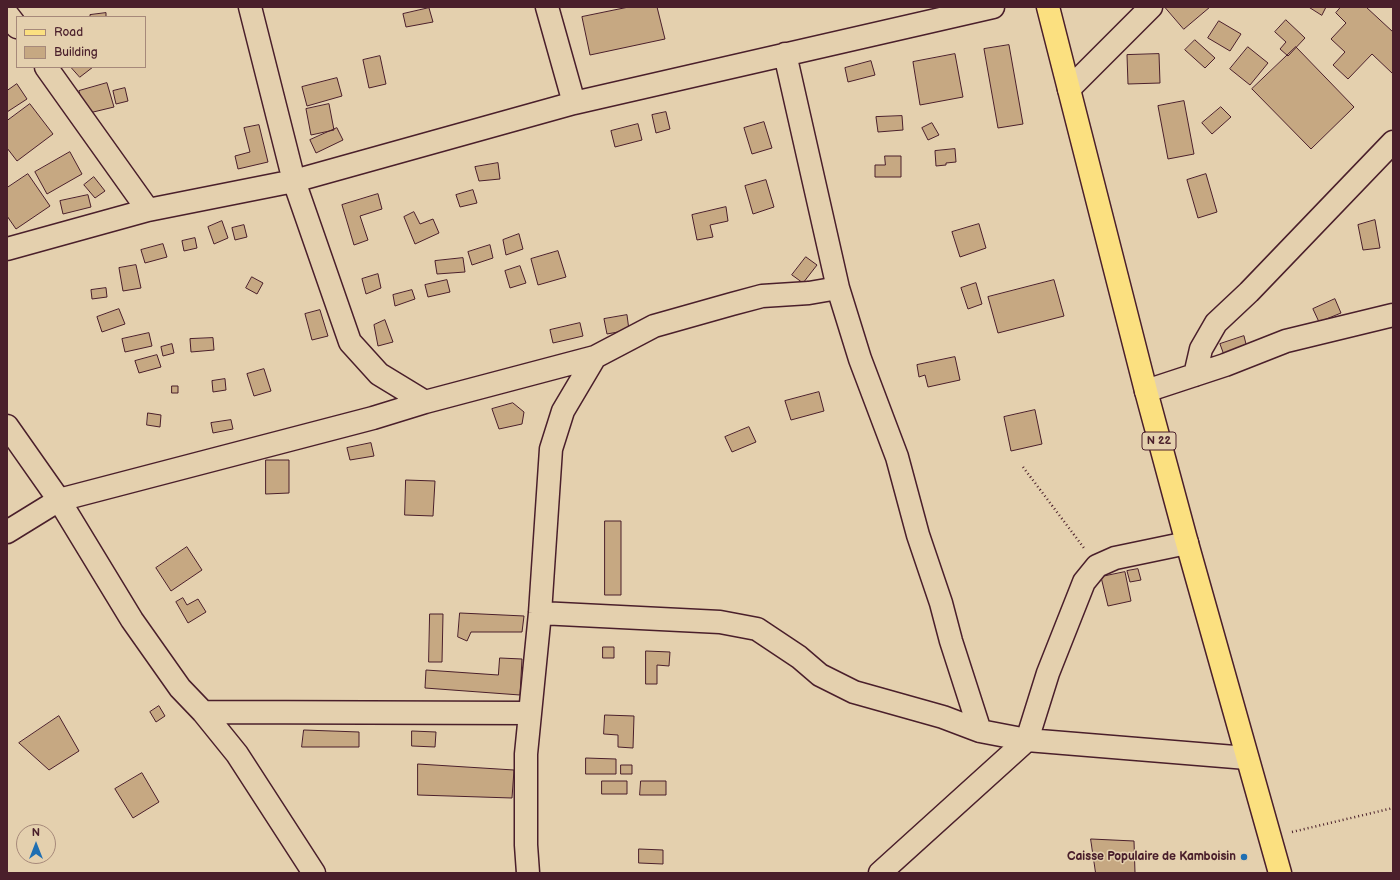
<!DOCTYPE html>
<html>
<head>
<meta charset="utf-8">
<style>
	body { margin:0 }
	#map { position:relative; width:1400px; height:880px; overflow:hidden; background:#e4d0ae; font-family:"Balsamiq Sans",sans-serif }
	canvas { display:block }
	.frame { position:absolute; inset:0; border:8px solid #4a1f2b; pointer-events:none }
	.legend { position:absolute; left:16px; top:16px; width:130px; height:52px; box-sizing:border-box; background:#e4d0ae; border:1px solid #a6897a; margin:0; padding:5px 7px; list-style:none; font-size:12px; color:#4a1f2b }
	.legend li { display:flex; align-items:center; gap:8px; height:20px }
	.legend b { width:20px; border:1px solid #a6897a }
	.north { position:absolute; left:16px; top:824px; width:40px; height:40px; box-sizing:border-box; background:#e4d0ae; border:1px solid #a6897a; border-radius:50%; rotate:0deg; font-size:11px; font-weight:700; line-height:16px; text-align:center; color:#4a1f2b }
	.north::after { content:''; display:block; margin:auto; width:14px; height:18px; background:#1f6fb2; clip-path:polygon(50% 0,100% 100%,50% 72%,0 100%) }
</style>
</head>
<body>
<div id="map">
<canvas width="1400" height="880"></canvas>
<div class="frame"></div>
<ul class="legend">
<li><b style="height:5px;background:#fbe080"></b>Road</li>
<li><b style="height:11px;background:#c6a882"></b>Building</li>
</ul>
<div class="north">N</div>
</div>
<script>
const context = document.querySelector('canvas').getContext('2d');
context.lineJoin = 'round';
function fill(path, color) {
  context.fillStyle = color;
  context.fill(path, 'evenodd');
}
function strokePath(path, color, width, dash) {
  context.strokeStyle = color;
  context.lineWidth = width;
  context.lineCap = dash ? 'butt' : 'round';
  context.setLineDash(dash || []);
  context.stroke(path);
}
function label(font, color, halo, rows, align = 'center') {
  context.font = font + ' "Balsamiq Sans",sans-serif';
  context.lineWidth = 3;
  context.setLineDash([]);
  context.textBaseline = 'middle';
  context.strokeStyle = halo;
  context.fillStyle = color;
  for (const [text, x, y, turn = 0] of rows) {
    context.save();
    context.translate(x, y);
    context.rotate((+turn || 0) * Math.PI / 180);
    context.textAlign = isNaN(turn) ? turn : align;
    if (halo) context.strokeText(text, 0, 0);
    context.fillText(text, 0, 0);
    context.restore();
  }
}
const building = new Path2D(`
	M629 7H657L665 39 590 55 582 17Z
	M1165 7H1210L1184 29Z
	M1309 7H1326L1322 15Z
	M1341 7H1366L1393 32V74L1372 54 1348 79 1333 65 1345 52 1331 39 1346 23 1336 13Z
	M429 8 433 22 406 27 403 14Z
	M106 13V17H90V15Z
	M1286 20 1305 38 1288 56 1280 49 1286 42 1275 32Z
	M1219 21 1241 34 1230 51 1208 38Z
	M1195 40 1215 58 1205 68 1185 50Z
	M1009 45 1023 124 998 128 984 49Z
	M1248 47 1268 63 1250 85 1230 69Z
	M1296 47 1354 107 1311 149 1252 89Z
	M955 54 963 97 920 105 913 62Z
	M1159 54 1160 83 1128 84 1127 55Z
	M380 56 386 84 369 88 363 60Z
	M871 61 875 75 848 82 845 68Z
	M71 67H93L80 77Z
	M337 78 342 96 307 106 302 87Z
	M107 83 114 107 85 114 79 91Z
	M17 84 27 99 7 112V91Z
	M125 88 128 101 116 104 113 91Z
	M1184 101 1194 154 1168 159 1158 106Z
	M30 104 53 134 17 161 7 148V121Z
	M329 104 334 130 311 135 306 109Z
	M1221 107 1231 117 1212 134 1202 123Z
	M666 112 670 129 656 133 652 115Z
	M902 116 903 130 878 132 876 117Z
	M764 122 772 148 752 154 744 128Z
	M932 123 939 135 928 140 922 128Z
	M638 124 642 140 615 147 611 131Z
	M259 125 268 162 238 169 235 156 250 152 244 128Z
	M337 128 343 140 316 153 310 140Z
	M955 149 956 162 946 163V165L936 166 935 151Z
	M70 152 82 174 47 194 35 172Z
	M885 156H901V177H875V165H885Z
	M498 163 500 179 479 181 475 167Z
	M28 174 50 206 16 229 7 216V188Z
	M1206 174 1217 212 1198 218 1187 180Z
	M94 177 105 191 95 198 84 185Z
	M766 180 774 207 753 214 745 186Z
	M473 190 477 203 460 207 456 195Z
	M378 194 382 209 360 216 368 240 354 245 342 205Z
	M88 195 91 207 63 214 60 201Z
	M726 207 728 221 710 225 713 237 697 240 692 215Z
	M414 212 420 224 433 219 439 233 415 244 404 217Z
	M1375 220 1380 248 1363 250 1358 225Z
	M222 221 228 238 214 244 208 227Z
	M979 224 986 248 960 257 952 232Z
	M244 225 247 237 235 240 232 228Z
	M519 234 523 249 506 255 503 240Z
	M195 238 197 248 184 251 182 241Z
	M163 244 167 257 145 263 141 250Z
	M490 245 493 258 472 265 468 252Z
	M558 251 566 277 538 285 531 259Z
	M806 257 817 265 803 283 792 275Z
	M463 258 465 272 437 274 435 261Z
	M136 265 141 288 123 291 119 268Z
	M520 266 526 283 510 288 505 271Z
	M378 274 381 288 366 294 362 279Z
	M252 277 263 283 257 294 246 288Z
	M447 280 450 292 428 297 425 285Z
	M1054 280 1064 316 998 333 988 297Z
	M976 283 982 304 968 309 961 288Z
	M106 288 107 297 92 299 91 290Z
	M412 290 415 299 395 306 393 295Z
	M1335 299 1341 313 1319 322 1313 309Z
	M119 309 125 324 102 332 97 317Z
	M320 310 328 336 312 340 305 314Z
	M627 315 629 330 607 334 604 319Z
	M385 320 393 342 378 346 374 325Z
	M580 323 583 336 553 343 550 330Z
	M149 333 152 346 125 352 122 339Z
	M1244 336 1247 348 1224 355 1220 344Z
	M213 338 214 350 191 352 190 339Z
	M172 344 174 353 163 356 161 347Z
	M157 355 161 367 139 373 135 361Z
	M955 357 960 380 928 387 925 375 919 377 917 365Z
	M264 369 271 391 254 396 247 374Z
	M225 379 226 390 213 392 212 381Z
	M172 386H178V393H172Z
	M819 392 824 411 791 420 785 401Z
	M513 403 524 412 522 424 499 429 492 409Z
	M1035 410 1042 444 1011 451 1004 417Z
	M148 413 161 415 160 427 147 425Z
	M231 420 233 429 213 433 211 423Z
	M749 427 756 442 732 452 725 437Z
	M371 443 374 456 350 460 347 448Z
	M266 460H289V493L266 494Z
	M406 480 435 481 433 516 405 515Z
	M605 521H621V595H605Z
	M187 547 202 570 171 591 156 568Z
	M1138 569 1141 580 1130 582 1127 571Z
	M1125 572 1131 601 1108 606 1101 577Z
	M183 598 187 605 198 599 206 612 188 623 176 602Z
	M460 613 524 616 522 632H471L467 641 458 637Z
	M430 614H443L442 662H429Z
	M603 647H614V658H603Z
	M646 651 670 652 669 666 657 665V684H646Z
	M500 658 522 659 520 695 425 688 426 670 498 675Z
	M159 706 165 716 156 722 150 712Z
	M605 715 634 716 633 748 618 747V735L604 734Z
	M59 716 79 751 49 770 19 743Z
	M304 730 359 732V747H302Z
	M412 731 436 732 435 747 412 746Z
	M586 758 616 759V774H586Z
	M418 764 514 770 512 798 418 795Z
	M621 765H632V774H621Z
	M142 773 159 802 133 818 115 789Z
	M602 781H627V794H602Z
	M641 781H666V795H640Z
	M1091 839 1134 841 1135 873H1096Z
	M639 849 663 850V864L639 863Z`);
fill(building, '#c6a882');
strokePath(building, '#4a1f2b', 1);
const minor = new Path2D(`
	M250 7 294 181 350 342 379 374 425 402
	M547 7 574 103 993 7
	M7 14 17 27
	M785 54 838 288
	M46 67 148 210
	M1069 89 1151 7
	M7 249 148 210 294 181 574 103
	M1195 375 1201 349 1216 323 1249 292 1393 142
	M1146 391 1225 365 1286 341 1393 315
	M7 426 59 500 132 620 180 688 203 712 237 754 314 873
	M7 532 59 500 373 418 425 402 595 357 654 326 732 304 762 296 809 293 838 288 860 359 897 457 918 535 941 603 951 641 980 731
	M540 613 720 622 757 629 799 657 820 675 854 692 943 717 980 731 1027 740 1048 673 1084 582 1097 566 1115 558 1187 543
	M203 712 530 713
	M528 873 526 845V754L540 613 551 449 563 411 595 357
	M880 873 1027 740 1247 758`);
const primary = new Path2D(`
	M1048 7 1146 391 1187 543 1280 873`);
strokePath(minor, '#4a1f2b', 25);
strokePath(primary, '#4a1f2b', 25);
strokePath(new Path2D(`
	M1023 467 1084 548
	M1292 832 1393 808`), '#4a1f2b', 2.5, [1, 3]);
strokePath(minor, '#e4d0ae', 22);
strokePath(primary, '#fbe080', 22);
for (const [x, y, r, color] of [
	[1244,857,4,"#1f6fb2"]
]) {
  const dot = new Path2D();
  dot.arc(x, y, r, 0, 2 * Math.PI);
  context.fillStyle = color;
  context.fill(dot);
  strokePath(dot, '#e4d0ae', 1.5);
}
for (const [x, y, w] of [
	[1159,441,34]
]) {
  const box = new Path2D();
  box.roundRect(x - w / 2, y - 9, w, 18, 3);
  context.fillStyle = '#e4d0ae';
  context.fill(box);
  strokePath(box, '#4a1f2b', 1);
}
label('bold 11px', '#4a1f2b', null, [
	["N 22",1159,441]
]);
label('bold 12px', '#4a1f2b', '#e4d0ae', [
	["Caisse Populaire de Kamboisin",1236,857]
], 'right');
</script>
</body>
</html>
